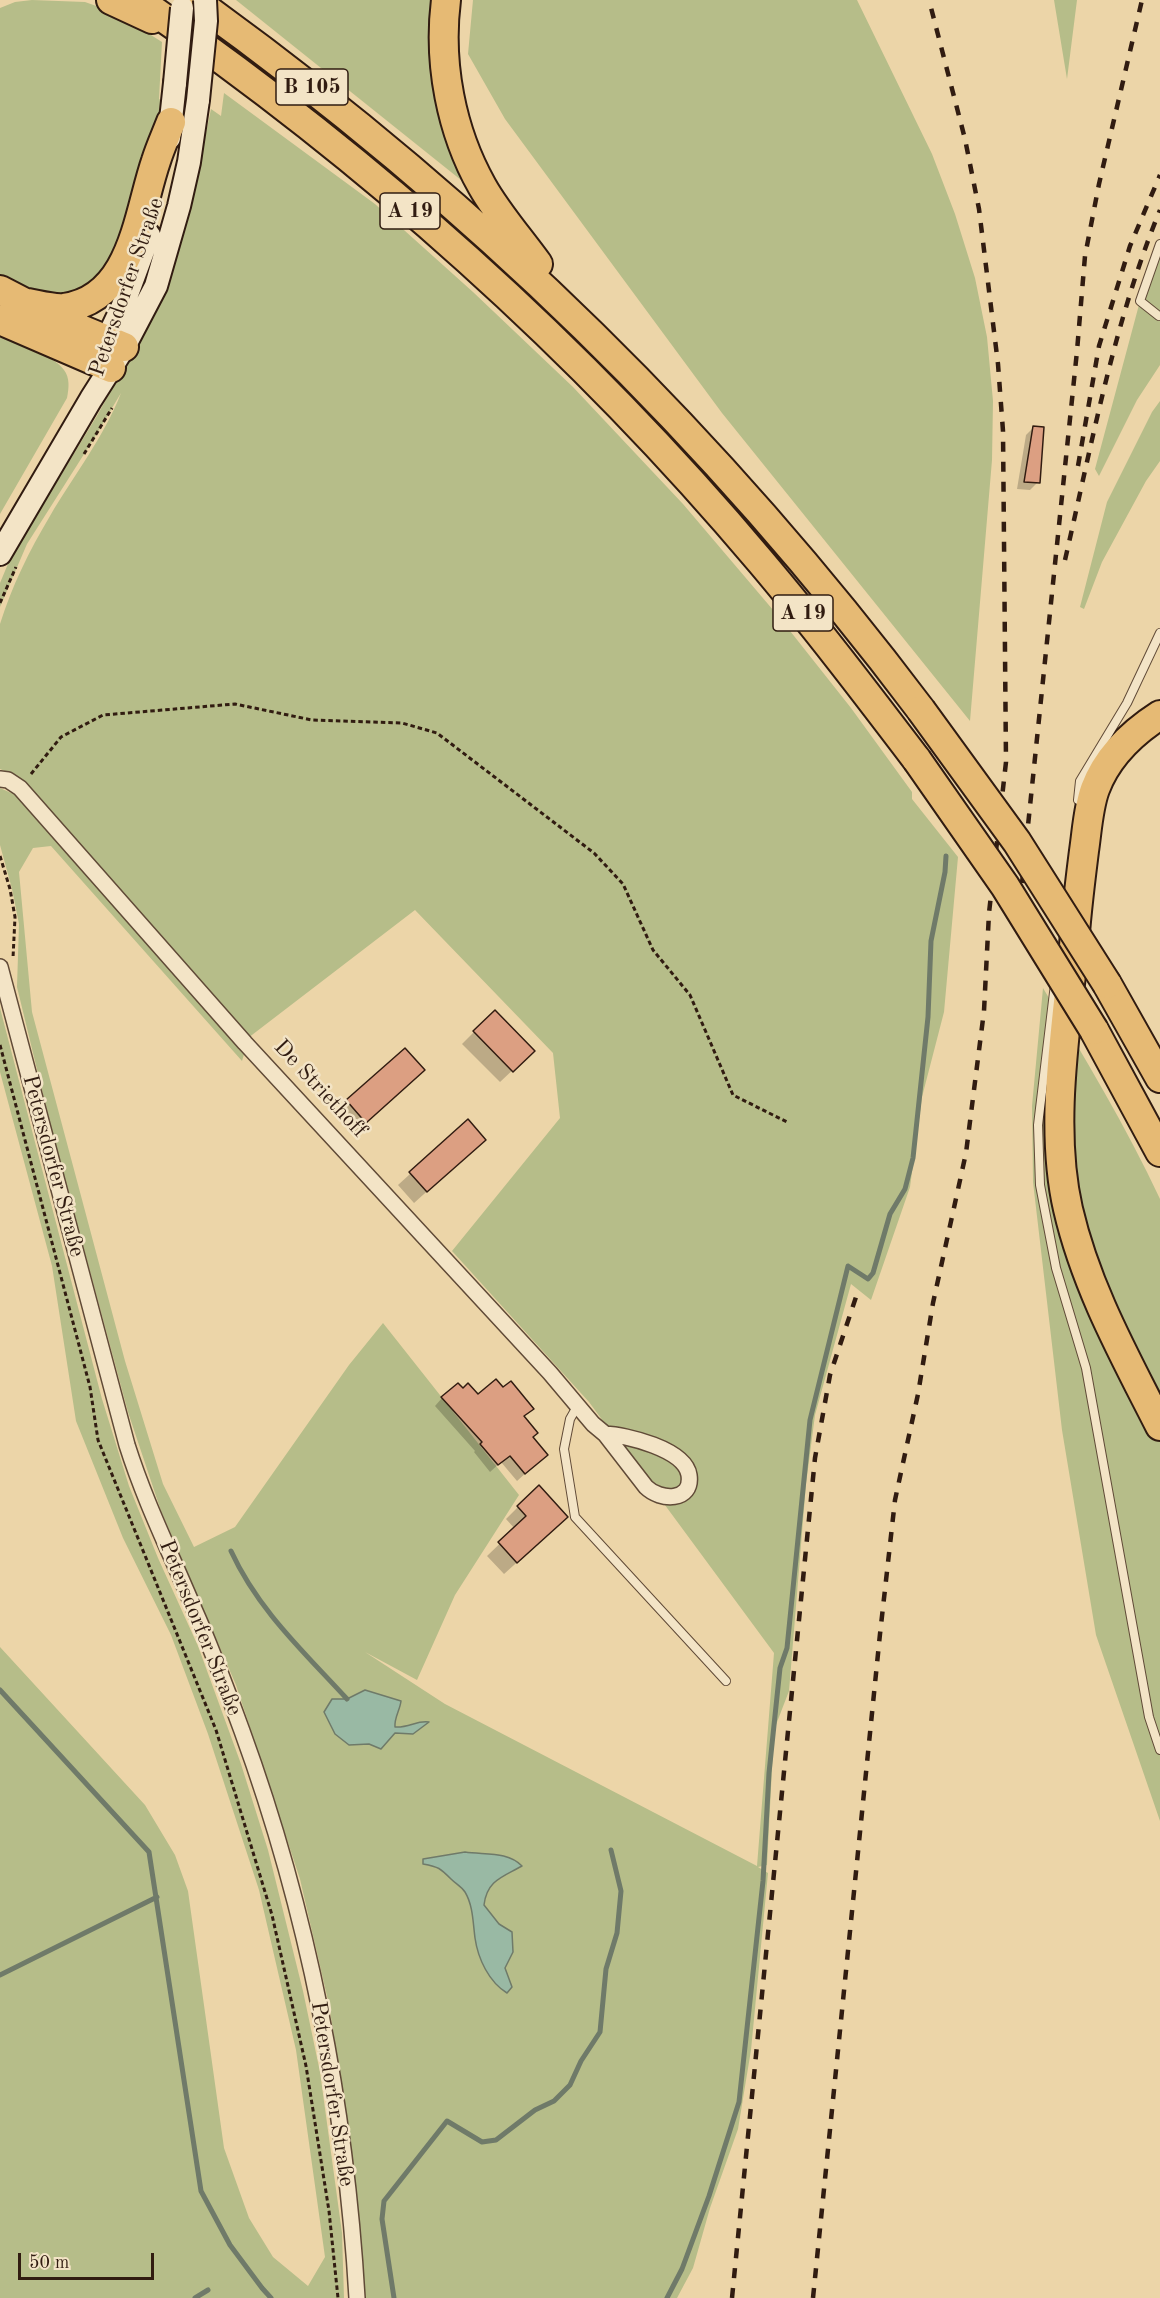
<!DOCTYPE html>
<html>
<head>
<meta charset="utf-8">
<style>
	body { margin:0 }
	#map { position:relative; width:1160px; height:2298px; overflow:hidden; background:#ecd5a8; font-family:"Old Standard TT",serif }
	canvas { display:block }
	.scale { position:absolute; left:18px; top:2253px; width:136px; height:27px; box-sizing:border-box; border:3px solid #311c11; border-top:0; padding-left:8px; font-size:18px; line-height:21px; white-space:nowrap; color:#311c11; -webkit-text-stroke:4px #f3e4c6; paint-order:stroke }
</style>
</head>
<body>
<div id="map">
<canvas width="1160" height="2298"></canvas>
<div class="scale">50 m</div>
</div>
<script>
const context = document.querySelector('canvas').getContext('2d');
context.lineJoin = 'round';
function fill(path, color) {
  context.fillStyle = color;
  context.fill(path, 'evenodd');
}
function strokePath(path, color, width, dash) {
  context.strokeStyle = color;
  context.lineWidth = width;
  context.lineCap = dash ? 'butt' : 'round';
  context.setLineDash(dash || []);
  context.stroke(path);
}
function label(font, color, halo, rows, align = 'center') {
  context.font = font + ' "Old Standard TT",serif';
  context.lineWidth = 5;
  context.setLineDash([]);
  context.textBaseline = 'middle';
  context.strokeStyle = halo;
  context.fillStyle = color;
  for (const [text, x, y, turn = 0] of rows) {
    context.save();
    context.translate(x, y);
    context.rotate((+turn || 0) * Math.PI / 180);
    context.textAlign = isNaN(turn) ? turn : align;
    if (halo) context.strokeText(text, 0, 0);
    context.fillText(text, 0, 0);
    context.restore();
  }
}
fill(new Path2D(`
	M32 0 85 2 116 13 162 42 159 99 166 104 123 248 87 290 43 298 0 279V8L15 2Z
	M236 0H436L466 184Z
	M473 0H857L932 154 955 214 975 278 987 337 993 401 992 460 970 721 722 413 505 119 468 54Z
	M1054 0H1077L1067 79Z
	M224 93 375 204 473 292 573 387 683 504 779 617 851 708 912 792V799L958 857 944 1012 922 1097 910 1187 871 1300 851 1284 815 1415 806 1484 789 1691 774 1730 767 1865 758 1867 768 1873 751 2050 738 2129 710 2208 693 2268 677 2298H365L354 2172 344 2101 329 2005 300 1879 236 1685 161 1511 128 1412 51 1127 17 987 19 924 12 889 0 845V788L18 796 245 1051 242 1061 51 846 33 848 19 872 32 1012 125 1361 163 1484 194 1547 235 1527 349 1365 383 1323 519 1495 455 1595 417 1680 365 1652 445 1704 757 1866 774 1653 589 1402 452 1251 560 1118 553 1053 415 910 248 1038 12 774 0 769V624C12 586 29 551 50 516 74 475 104 437 121 393L93 440 27 544 0 607V583L10 559 98 414 144 331 194 190 211 109 221 116Z
	M1160 244V365L1137 400 1099 476 1095 469 1140 301Z
	M0 336C17 343 54 355 64 370 70 378 69 388 67 398L0 514Z
	M1160 401V461L1146 481 1102 562 1084 609 1080 607 1107 502 1152 412Z
	M1043 988C1084 1057 1126 1126 1160 1199V1821L1096 1635 1062 1430 1033 1182 1032 1106Z
	M0 1008 102 1399 129 1486 158 1558 198 1646 241 1764 268 1850 303 1991 320 2072 342 2233 344 2298H0V1647L145 1805 175 1855 188 1891 224 2148 249 2218 273 2257 308 2286 325 2257 296 2050 259 1890 208 1734 171 1635 123 1538 76 1421 52 1266 0 1072Z`), '#b6bd89');
const water = new Path2D(`
	M365 1690 401 1701C400 1710 394 1718 395 1727 409 1728 417 1720 429 1722L413 1734 395 1733 381 1749 369 1744 349 1745 335 1734 324 1712 332 1699H347Z
	M465 1852C485 1855 508 1851 522 1866 503 1877 487 1880 484 1905L499 1924 512 1932 513 1952 505 1968 512 1987 507 1993C489 1982 478 1959 475 1938 473 1923 473 1905 465 1892 461 1886 456 1884 451 1879 440 1868 439 1867 423 1864V1859Z`);
fill(water, '#99b9a4');
strokePath(water, '#6f7a69', 1.5);
fill(new Path2D(`
	M1034 427 1038 482 1030 490 1017 489 1026 435Z
	M494 1012 533 1051 500 1082 462 1044Z
	M405 1050 411 1082 353 1134 335 1114Z
	M468 1121 472 1151 414 1203 398 1185Z
	M463 1390 478 1396 503 1390 532 1409 523 1417 538 1462 517 1481 501 1462 490 1472 474 1452 475 1451 435 1406 442 1398Z
	M518 1507 554 1529 504 1574 487 1556 515 1529 506 1519Z`), '#0003');
strokePath(new Path2D(`
	M231 1551C258 1610 304 1652 347 1699
	M0 1690 149 1852 201 2191 230 2245 262 2288 271 2298
	M0 1975 157 1897
	M195 2298 208 2290
	M394 2298 382 2219 384 2201 447 2121 482 2142 496 2140 535 2110 554 2101 570 2085 581 2061 600 2032 606 1969 617 1933 621 1891 611 1850
	M667 2298 682 2269 709 2196 739 2102 763 1881 769 1773 780 1668 787 1648 810 1420 848 1266 868 1279 873 1273 890 1214 905 1189 913 1158 928 1017 931 941 945 872 946 856`), '#6f7a69', 5);
const building = new Path2D(`
	M1033 426 1044 427 1040 483 1024 482Z
	M495 1010 535 1051 513 1072 473 1031Z
	M405 1048 425 1070 366 1123 346 1100Z
	M468 1119 486 1140 427 1192 409 1172Z
	M496 1379 503 1387 511 1381 534 1409 524 1416 538 1433 533 1437 548 1455 525 1474 510 1456 498 1465 480 1444 482 1442 441 1397 458 1383 463 1388 468 1383 478 1394Z
	M539 1485 568 1517 517 1563 498 1542 526 1516 517 1506Z`);
fill(building, '#dc9f82');
strokePath(building, '#311c11', 1.5);
const lane = new Path2D(`
	M1159 316 1140 301 1160 244
	M1078 800 1080 781 1127 703 1160 633
	M1055 984 1038 1125 1040 1185 1056 1268 1086 1368 1149 1717 1160 1750
	M578 1405 570 1419 564 1449 575 1517 726 1681`);
const street = new Path2D(`
	M0 779 8 780 20 788 245 1043 550 1373 593 1424 605 1434 646 1487C660 1501 693 1502 689 1475 685 1449 626 1435 605 1434
	M0 967 127 1445C145 1502 171 1554 194 1609 212 1649 227 1690 242 1731 308 1912 346 2106 357 2298`);
const secondary = new Path2D(`
	M169 138 175 83
	M100 354 122 308 149 235
	M0 554 91 399 124 347 156 286 179 206 189 162 198 100`);
const highway = new Path2D(`
	M111 0 152 19
	M138 0C368 158 581 348 761 562 815 626 866 693 917 760
	M194 0C474 201 714 435 921 710
	M446 0C438 63 451 131 482 186 497 213 520 239 538 264
	M0 290 56 319 124 347
	M28 303C39 305 53 309 64 308 133 299 138 213 156 161 160 148 166 135 171 122
	M0 320 111 368
	M1160 715C1132 733 1107 757 1095 789 1088 808 1087 831 1084 851 1080 883 1076 914 1074 946 1066 1030 1049 1126 1068 1209 1086 1287 1124 1355 1160 1426
	M1107 984 1160 1078
	M1094 1030 1160 1152`);
strokePath(lane, '#604a37', 10);
strokePath(street, '#604a37', 18);
strokePath(secondary, '#311c11', 26);
strokePath(highway, '#311c11', 32);
strokePath(new Path2D(`
	M84 454 112 408
	M0 603 16 567
	M31 774 61 737 103 715 235 704 312 720 402 723 437 733 594 853 623 884 653 950 690 995 733 1095 787 1122
	M0 856 10 889 15 917 13 958
	M0 1045 90 1387 98 1440 216 1730 272 1915 306 2066 329 2211 338 2298`), '#311c11', 3, [4.5, 3]);
strokePath(lane, '#f3e4c6', 8);
strokePath(street, '#f3e4c6', 15);
strokePath(secondary, '#f3e4c6', 22);
strokePath(highway, '#e6ba74', 28);
strokePath(new Path2D(`
	M1078 466 1099 346 1130 246 1160 175
	M1065 560C1092 443 1114 322 1160 210
	M1020 903 1077 351 1085 256 1099 184 1142 0
	M732 2298 815 1458 830 1375 856 1297
	M813 2298 880 1634 895 1500 918 1394 933 1303 966 1153 984 1011 989 913 1006 762 1003 431 998 364 979 209 965 139 929 0`), '#311c11', 4.5, [10, 10]);
const secondaryBridge = new Path2D(`
	M175 83 182 8
	M198 100 206 21 205 0`);
const highwayBridge = new Path2D(`
	M921 710 1017 842 1107 984
	M917 760 1005 886 1094 1030`);
strokePath(secondaryBridge, '#311c11', 26, []);
strokePath(highwayBridge, '#311c11', 32, []);
strokePath(secondaryBridge, '#f3e4c6', 22);
strokePath(highwayBridge, '#e6ba74', 28);
for (const [x, y, w] of [
	[312,87,72],
	[410,211,60],
	[803,613,60]
]) {
  const box = new Path2D();
  box.roundRect(x - w / 2, y - 18, w, 36, 4.5);
  context.fillStyle = '#f3e4c6';
  context.fill(box);
  strokePath(box, '#311c11', 1.5);
}
label('bold 21px', '#311c11', null, [
	["B 105",312,87],
	["A 19",410,211],
	["A 19",803,613]
]);
label('22px', '#311c11', '#f3e4c6', [
	["Petersdorfer Straße",127,287,-71],
	["De Striethoff",320,1089,47],
	["Petersdorfer Straße",53,1166,75],
	["Petersdorfer Straße",200,1628,68],
	["Petersdorfer Straße",332,2094,81]
]);
</script>
</body>
</html>
